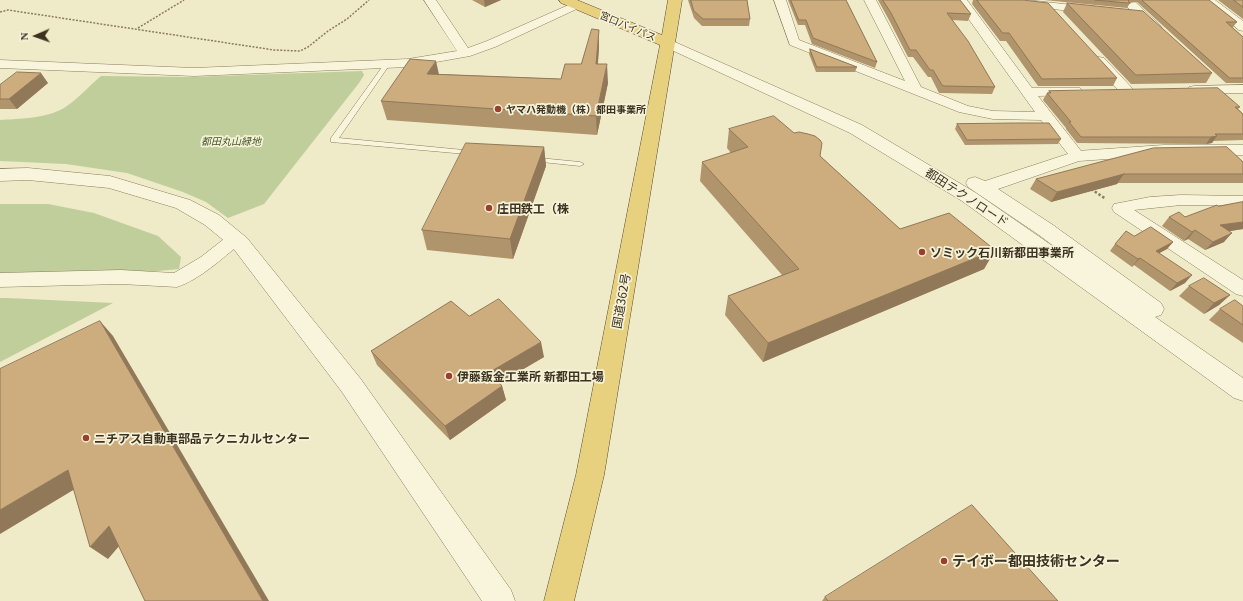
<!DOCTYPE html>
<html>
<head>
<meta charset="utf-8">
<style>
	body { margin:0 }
	#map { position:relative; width:1243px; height:601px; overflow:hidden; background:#efeac8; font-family:Georgia,serif }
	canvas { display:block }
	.north { position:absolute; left:16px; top:16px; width:40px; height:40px; -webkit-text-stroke:3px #f6f2d8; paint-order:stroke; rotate:268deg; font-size:11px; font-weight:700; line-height:16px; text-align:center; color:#3c3220 }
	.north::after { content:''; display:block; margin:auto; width:14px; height:18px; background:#3c3220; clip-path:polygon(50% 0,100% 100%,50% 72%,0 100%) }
</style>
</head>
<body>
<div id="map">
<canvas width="1243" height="601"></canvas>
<div class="north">N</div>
</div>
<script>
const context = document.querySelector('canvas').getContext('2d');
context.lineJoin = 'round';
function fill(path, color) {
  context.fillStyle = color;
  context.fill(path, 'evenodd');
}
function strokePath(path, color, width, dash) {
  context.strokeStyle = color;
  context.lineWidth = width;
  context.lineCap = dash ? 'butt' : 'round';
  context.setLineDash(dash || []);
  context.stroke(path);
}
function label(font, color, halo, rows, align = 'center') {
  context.font = font + ' Georgia,"Noto Sans JP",serif';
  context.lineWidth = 3.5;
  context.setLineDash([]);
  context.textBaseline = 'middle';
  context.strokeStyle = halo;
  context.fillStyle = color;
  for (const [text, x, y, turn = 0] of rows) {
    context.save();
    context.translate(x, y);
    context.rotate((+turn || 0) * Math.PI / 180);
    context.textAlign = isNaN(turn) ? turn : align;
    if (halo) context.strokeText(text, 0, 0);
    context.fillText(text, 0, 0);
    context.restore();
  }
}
fill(new Path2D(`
	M362 71 364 75 359 83 264 204 228 218 206 202 183 192 127 173 66 164 0 161V120C18 119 48 118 64 108 77 100 89 86 101 76L189 77Z
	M0 204H48L94 213 158 236 181 257 179 269 147 272 0 275Z
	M0 298H7L113 303 0 362Z`), '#bfce9b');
const service = new Path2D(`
	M387 62 390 64 339 138 474 151H477V155L331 142V138L385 63Z
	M529 157 580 162 584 164 580 166 532 161H529Z`);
const minor = new Path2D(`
	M424 0H436L468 48 487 41 573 3H581L583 5 581 7 495 47 470 56 408 67 194 76 0 68V60L194 68 408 59 457 51Z
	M774 0H786L799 40 905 81 864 0H876L921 87 968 106 993 111 1035 112 955 0H967L1032 88H1080L1082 91 1080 94 1075 95 1038 96 1085 156 1082 159 1077 161 1072 159 1041 120 993 119 959 112 790 45Z
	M988 0H1027L1091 7 1095 8 1097 10 1095 12 1091 13 994 3 990 2Z
	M1120 0H1133L1160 25 1162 28 1160 31H1152Z
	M1202 0H1215L1243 21V31L1239 30Z
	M1099 57 1104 58 1131 87 1133 90 1131 93 1126 94 1121 93 1094 64 1093 61 1094 58Z
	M1243 85V93L1194 94 1189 93 1187 90 1189 87 1194 86Z
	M1181 195 1243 196V206L1181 205 1134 210 1243 280V296L1236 294 1114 212 1112 208 1114 204 1150 197Z
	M235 233 241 235 244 239 241 243C223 258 199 280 177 287L121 284 0 287V273L121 270 174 273 201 257 229 235Z`);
const tertiary = new Path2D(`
	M668 39 862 125 976 193 1067 256 1039 235 968 187 966 183 968 179 975 177 985 181 1077 151 1164 145H1243V155H1164L1079 161 998 189 1053 225 1161 303 1164 309 1161 315 1155 317 1243 378V401L1234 398 962 201 850 133 663 46 661 43 663 40Z
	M28 168 110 176 190 200 219 215 247 238 360 378 511 590 515 601H482L342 392 233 248 205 225 176 208 109 188 28 180 0 181V169Z`);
const trunk = new Path2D(`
	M559 0H577L662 35 668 0H682L604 475 574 601H544L576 475 660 45 561 3Z`);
strokePath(service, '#8b7d5d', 1);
strokePath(minor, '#8b7d5d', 1);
strokePath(tertiary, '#8b7d5d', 1);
strokePath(trunk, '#594a30', 1);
strokePath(new Path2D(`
	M0 12 8 10 274 50 300 51 308 47 328 31 347 19 369 0
	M138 28 184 0`), '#8b7d5d', 1.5, [2, 1.5]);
strokePath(new Path2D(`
	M1091 189 1106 199`), '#8b7d5d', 2.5, [2.5, 2]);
fill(service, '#f9f5dc');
fill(minor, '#f9f5dc');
fill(tertiary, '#f9f5dc');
fill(trunk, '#e7d07e');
fill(new Path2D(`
	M472 0H501L485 7Z
	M688 0H747L750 19 749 26H702L694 18Z
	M788 0H846L877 62 875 68 812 44 805 25H798Z
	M878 0H960L971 14 968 21 952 20 995 87 992 94 941 93H939L931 77H928L913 57H908L889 20Z
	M973 0H1023L1117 78 1113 86H1038L1006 41H1000L972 4Z
	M1044 0H1209L1237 22 1233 27H1232L1243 37V83H1226L1137 2 1129 3H1130L1127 8Z
	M1218 0H1243V19Z
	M1067 3 1212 73 1206 83 1131 84 1063 12Z
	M599 48 598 64 608 83 597 135 387 120 381 101 439 74 561 79 581 64Z
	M810 49 857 67 855 72H816L809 54Z
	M48 83 17 109H0V85Z
	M1049 91 1240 107 1238 109 1243 114V140L1213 141 1212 143 1206 144 1077 143 1066 129V128L1043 100 1047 93H1048Z
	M957 124 1061 139 1058 144 965 145 955 129Z
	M729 129 820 156 900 229 995 250 984 269 763 362 725 315 728 296 782 275 700 181 702 162 731 153 727 148Z
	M544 147 546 166 513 259 427 250 422 230Z
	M1243 162V183H1118L1117 184 1051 202 1030 189 1036 179Z
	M1243 202V229L1229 231 1224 242 1205 250 1188 239 1184 241 1162 226 1169 217H1185L1218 206Z
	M1134 236 1173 242 1167 249 1159 253 1185 283 1170 291 1134 265 1132 267 1110 251 1115 244Z
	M1189 286 1230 295 1219 305 1204 314 1179 296Z
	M1243 306V343L1209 320 1220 309Z
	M469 316 544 357 500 383 502 386 506 400 450 440 377 365 371 351Z
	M825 597 1058 601H822Z`), '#b0946c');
fill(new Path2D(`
	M484 0H501L485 7Z
	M599 30V48L596 83V64Z
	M436 61 440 79 427 74Z
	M607 64 608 83 597 135 596 116Z
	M41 73 48 83 17 109 9 99Z
	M1217 136 1212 143 1206 144 1211 137Z
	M544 147 546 166 513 259 510 239Z
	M1124 174 1117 184 1051 202 1057 192Z
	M1243 222V229L1212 234 1220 225Z
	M1195 230 1188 239 1184 241 1192 232Z
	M1232 233 1224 242 1205 250 1213 242Z
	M1173 242 1167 249 1150 258 1156 251Z
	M995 250 984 269 763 362 768 343Z
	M1140 258 1134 265 1132 267 1138 259Z
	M1192 275 1185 283 1170 291 1177 283Z
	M1230 295 1219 305 1204 314 1214 303Z
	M100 321 113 336 269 601H263Z
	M541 342 544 357 494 386 490 372Z
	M502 386 506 400 450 440 445 426Z
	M68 470 85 483 0 534V510Z
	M109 526 126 538 108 559 90 547Z`), '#907858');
const building = new Path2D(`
	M691 0H747L750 19H703L694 11Z
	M791 0H846L877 62 813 38 806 20H799Z
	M883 0H960L971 14 947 13 968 41 995 87 944 86 942 85 933 70H930L916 50H910L891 13Z
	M977 0H1023L1048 3 1117 78 1042 79 1009 33H1003Z
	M1095 0H1129L1128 1 1130 3Z
	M1142 0H1209L1237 22H1226L1243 37V78H1230Z
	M1234 0H1243V7Z
	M1067 3 1143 11 1212 73 1136 75Z
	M592 29 599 30 596 64H607L596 116 381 101 410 59 436 61 427 74 561 79 565 64H581Z
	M810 49 857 67H817Z
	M17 72 41 73 9 99H0V85Z
	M1218 88 1240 107H1235L1243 114V134H1215L1217 136 1211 137H1081L1069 122H1071L1047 93H1051L1049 91Z
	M774 116 794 133 799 132 808 134 815 136 820 140 822 143 820 156 900 229 949 213 995 250 768 343 728 296 799 269 702 162 748 147 729 129Z
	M1016 123H1049L1061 139 967 140 957 124Z
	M466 143 544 147 510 239 422 230Z
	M1227 147 1243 162V174H1123H1124L1057 192 1036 179 1153 148Z
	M1243 202V222L1220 225 1232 233 1213 242 1195 230 1192 232 1169 217 1179 212 1185 217 1217 205 1218 206Z
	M1151 227 1173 242 1156 251 1192 275 1177 283 1140 258 1138 259 1115 244 1126 231 1134 236Z
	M1204 278 1230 295 1214 303 1189 286Z
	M499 299 541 342 490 372 502 386 445 426 371 351 451 301 469 316Z
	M1235 300 1243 306V325L1220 309Z
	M100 321 263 601H145L109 526 90 547 68 470 0 510V369Z
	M972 505 1058 601H828L825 597Z`);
fill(building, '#cdac7e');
strokePath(building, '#907858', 1);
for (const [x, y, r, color] of [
	[498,109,4,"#9b3e2c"],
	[489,208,4,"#9b3e2c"],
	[922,252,4,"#9b3e2c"],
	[449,376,4,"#9b3e2c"],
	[86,438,4,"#9b3e2c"],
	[944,561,4,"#9b3e2c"]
]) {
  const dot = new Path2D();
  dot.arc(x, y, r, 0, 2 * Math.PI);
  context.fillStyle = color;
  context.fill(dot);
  strokePath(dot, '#f6f2d8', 1.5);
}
label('10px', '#3c3220', '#f6f2d8', [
	["宮口バイパス",628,26,23]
]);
label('bold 10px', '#3c3220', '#f6f2d8', [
	["ヤマハ発動機（株）都田事業所",506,109]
], 'left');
label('italic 10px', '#435827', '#f6f2d8', [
	["都田丸山緑地",231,141]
]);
label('12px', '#3c3220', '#f6f2d8', [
	["都田テクノロード",967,197,33],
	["国道362号",621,301,-80]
]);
label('bold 12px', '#3c3220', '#f6f2d8', [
	["庄田鉄工（株",497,208],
	["ソミック石川新都田事業所",930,252],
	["伊藤鈑金工業所 新都田工場",457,376],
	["ニチアス自動車部品テクニカルセンター",94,438]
], 'left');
label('bold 14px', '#3c3220', '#f6f2d8', [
	["テイボー都田技術センター",952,561]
], 'left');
</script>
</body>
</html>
